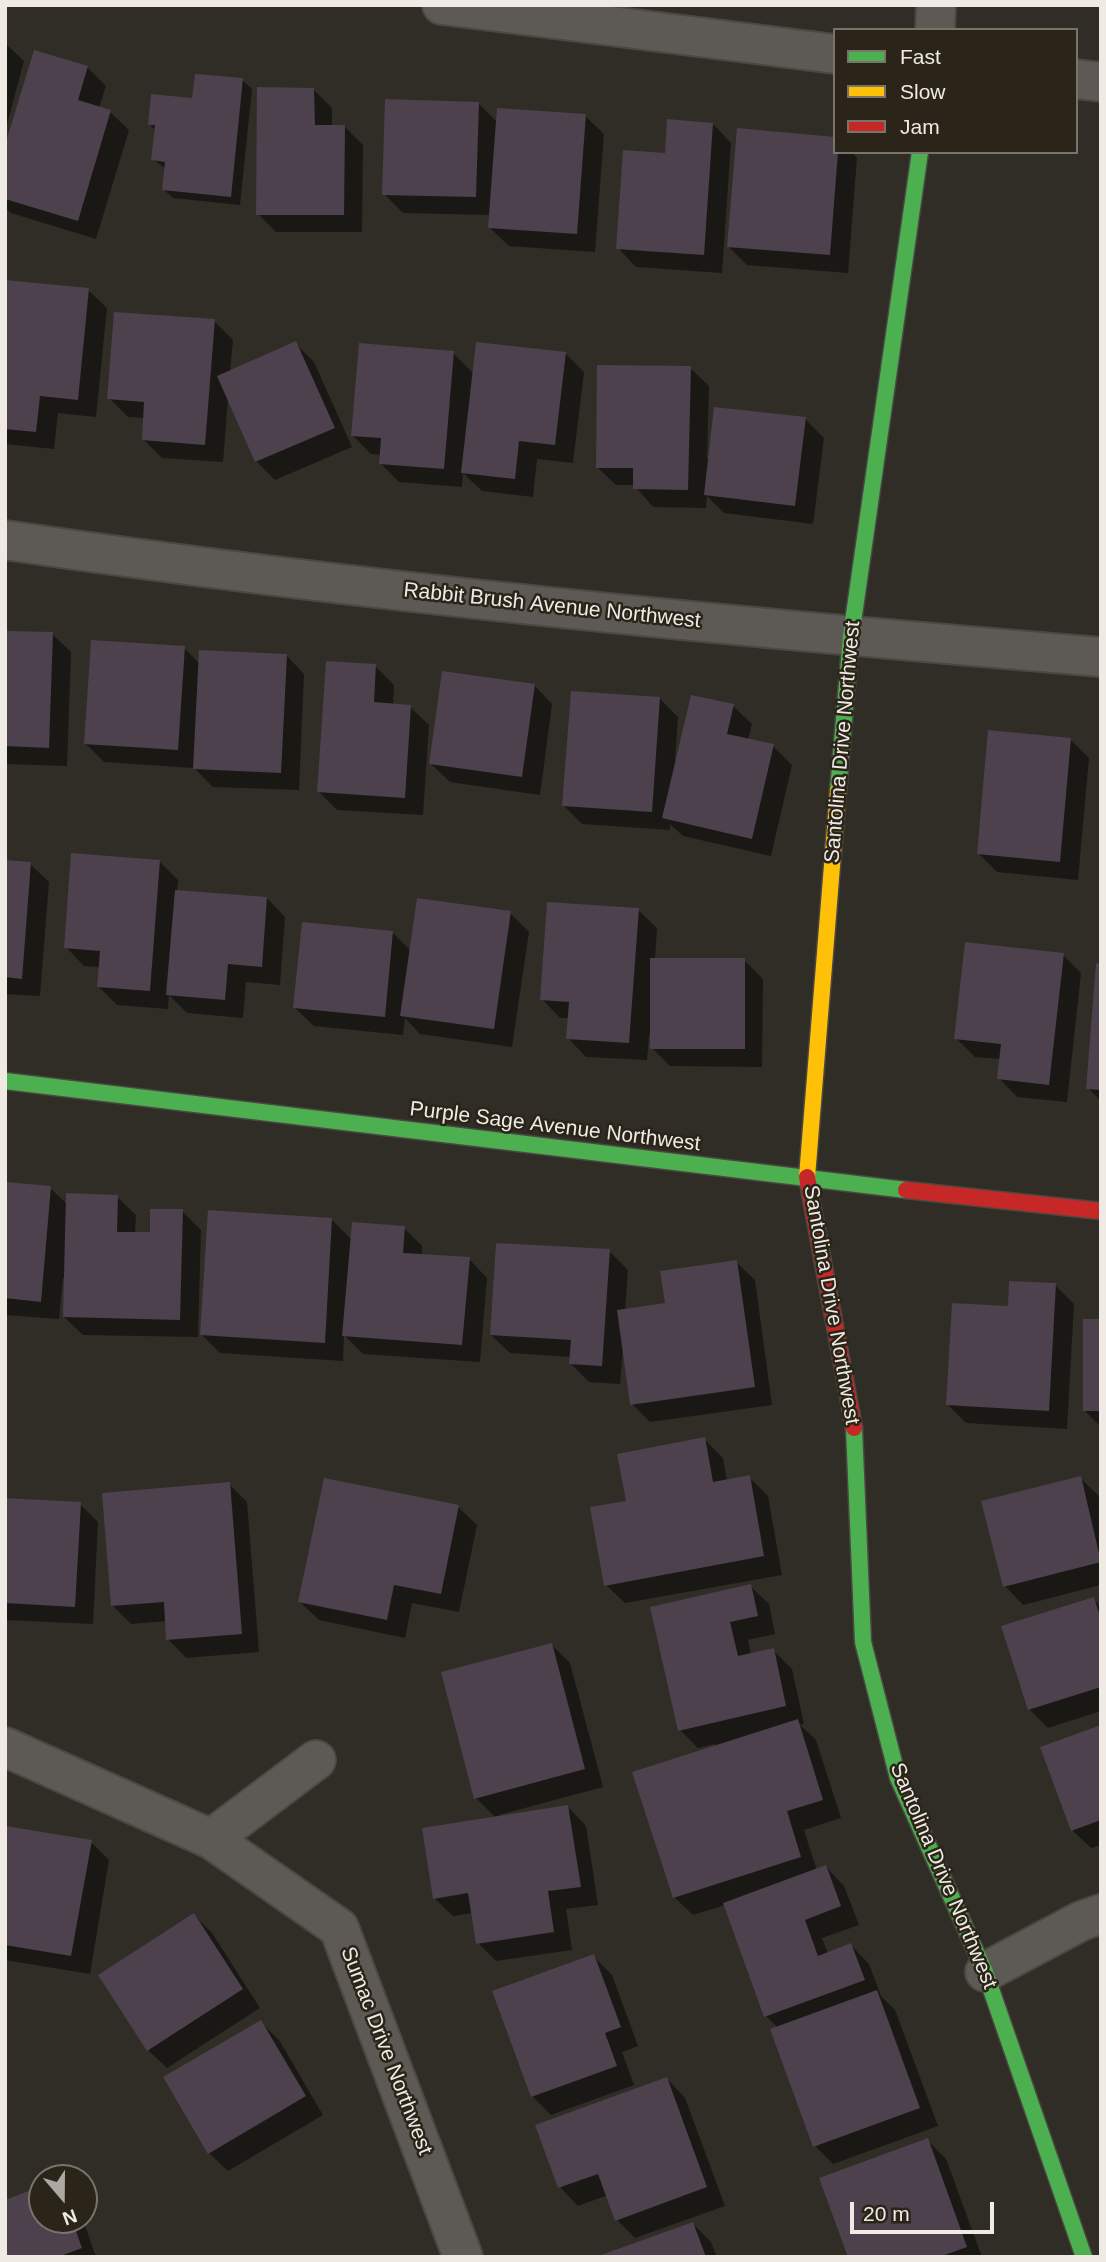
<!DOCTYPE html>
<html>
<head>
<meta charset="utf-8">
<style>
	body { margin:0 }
	#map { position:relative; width:1106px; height:2262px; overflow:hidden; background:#302d26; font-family:Helvetica,sans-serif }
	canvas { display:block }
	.frame { position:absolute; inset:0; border:7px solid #efebe4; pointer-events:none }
	.legend { position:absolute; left:833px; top:28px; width:245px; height:126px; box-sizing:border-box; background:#2a2419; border:2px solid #79746a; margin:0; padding:9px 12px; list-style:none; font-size:21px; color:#efebe4 }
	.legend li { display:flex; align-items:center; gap:14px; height:35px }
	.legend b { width:35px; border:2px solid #79746a }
	.north { position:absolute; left:28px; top:2164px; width:70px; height:70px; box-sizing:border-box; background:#2a2419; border:2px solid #79746a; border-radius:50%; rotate:160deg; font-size:19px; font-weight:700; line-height:28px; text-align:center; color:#efebe4 }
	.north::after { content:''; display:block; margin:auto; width:24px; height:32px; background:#aca8a2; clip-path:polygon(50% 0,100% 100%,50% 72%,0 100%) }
	.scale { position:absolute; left:850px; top:2202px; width:144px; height:32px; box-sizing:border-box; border:4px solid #efebe4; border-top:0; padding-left:9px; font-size:21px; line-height:24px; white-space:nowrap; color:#efebe4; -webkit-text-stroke:5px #2a2419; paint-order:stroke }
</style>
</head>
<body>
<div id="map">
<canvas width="1106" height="2262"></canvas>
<div class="frame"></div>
<ul class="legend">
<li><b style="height:9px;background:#4caf50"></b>Fast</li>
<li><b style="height:9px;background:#ffc107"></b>Slow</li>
<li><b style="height:9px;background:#c62828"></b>Jam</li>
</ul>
<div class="north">N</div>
<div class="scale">20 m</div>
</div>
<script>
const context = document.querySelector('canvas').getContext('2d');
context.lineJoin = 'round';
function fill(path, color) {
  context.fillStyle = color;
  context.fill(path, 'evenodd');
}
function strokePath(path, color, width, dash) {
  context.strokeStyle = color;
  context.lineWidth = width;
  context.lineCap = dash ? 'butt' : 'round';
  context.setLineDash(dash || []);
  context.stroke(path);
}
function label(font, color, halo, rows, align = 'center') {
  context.font = font + ' Helvetica,sans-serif';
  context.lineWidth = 5;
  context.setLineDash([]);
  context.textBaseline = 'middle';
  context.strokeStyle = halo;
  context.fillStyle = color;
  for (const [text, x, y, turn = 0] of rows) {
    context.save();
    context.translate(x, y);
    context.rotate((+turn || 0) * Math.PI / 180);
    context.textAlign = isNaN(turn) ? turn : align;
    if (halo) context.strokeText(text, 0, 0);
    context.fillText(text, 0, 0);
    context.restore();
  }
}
fill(new Path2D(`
	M5 43 24 61 5 132Z
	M87 67 106 86 99 108 110 112 129 130 96 239 11 213 5 207V151Z
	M242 80 252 89 240 205 173 198 163 189 166 169 153 159 156 131 149 124Z
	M313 89 332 108V127L344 126 363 145 362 232H276L258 214Z
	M479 104 498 123 585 116 604 134 595 252 509 246 490 228 491 215 403 213 384 194Z
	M713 124 731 143 722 273 636 267 618 248Z
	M835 152H852L857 158 848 273 747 265 729 247Z
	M5 282 88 290 107 308 96 417 58 413 54 449 5 444Z
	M214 321 233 340 230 372 296 344 314 362 352 447 275 480 256 461 228 398 223 462 162 458 143 439 145 418 128 417 109 398Z
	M453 353 474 374 565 353 584 372 573 463 537 459 533 497 482 491 463 473 462 487 399 482 381 464 382 455 371 454 352 435Z
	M690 368 709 386 707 459 805 419 824 438 813 524 724 513 707 496 706 508 653 507 634 485H616L597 467Z
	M5 632 52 634 71 652 67 766 5 764Z
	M184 648 200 664 286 655 304 674 299 790 213 787 194 768 104 762 86 744Z
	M375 666 394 685 393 705 410 707 429 725 423 815 337 810 319 792Z
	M534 685 552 704 540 795 450 782 431 764Z
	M660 699 678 717 675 761 733 706 752 724 748 740 773 746 792 765 771 856 683 836 670 824V830L582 824 563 805Z
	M1071 740 1089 758 1078 880 997 872 979 854Z
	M159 861 178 880 177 892 267 898 285 917 280 985 246 982 243 1018 187 1013 169 995 168 1009 117 1005 98 986 100 967 84 966 66 947Z
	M5 862 30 864 49 882 40 996 5 994Z
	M638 910 657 928 655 960H744L763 979 762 1067 670 1066 652 1048V1035H649L647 1060 586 1057 568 1038 569 1018H560L542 999Z
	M510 913 529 932 512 1047 420 1034 405 1018 403 1035 314 1026 295 1008 393 933 411 951Z
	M1063 955 1081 973 1067 1102 1017 1097 999 1078 1001 1059 975 1057 956 1038Z
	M1101 965V1101L1088 1088Z
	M5 1184 50 1188 68 1205 117 1197 136 1215 135 1234H152L182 1211 201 1230 198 1337 83 1335 64 1317 66 1278H63L59 1319 5 1315Z
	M332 1220 352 1240 404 1228 422 1246V1256L469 1259 487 1278 480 1362 363 1354 344 1335 343 1361 220 1353 202 1335Z
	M609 1251 628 1270 625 1311 667 1305 736 1262 755 1280 772 1405 650 1422 632 1404 623 1349 620 1384 589 1382 571 1364V1357L510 1353 491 1335Z
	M1055 1285 1074 1304 1067 1429 966 1423 948 1405 1009 1308Z
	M1101 1321V1427L1085 1411Z
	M704 1439 723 1458 727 1481 749 1477 768 1496 782 1575 625 1603 606 1585 628 1502Z
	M1080 1478 1099 1496 1101 1504V1585L1023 1605 1005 1586Z
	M229 1484 247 1502 259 1652 186 1658 168 1639 167 1621 131 1624 112 1605Z
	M5 1500 80 1504 98 1522 93 1624 5 1620Z
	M458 1507 477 1525 459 1612 412 1603 405 1638 319 1620 300 1602Z
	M750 1586 769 1604 775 1634 748 1640 751 1655 773 1650 792 1669 804 1724 800 1725 816 1740 841 1818 804 1830 817 1871 826 1867 844 1886 859 1925 822 1938 828 1954 851 1945 869 1964 881 1996 895 2010 938 2126 833 2164 815 2146 778 2028 766 2016 725 1905 693 1915 674 1897 716 1747 715 1744 698 1748 680 1730 652 1608Z
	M1093 1599 1101 1607V1711L1048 1728 1029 1709Z
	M552 1645 570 1663 603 1787 499 1815V1818L568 1807 586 1826 598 1905 566 1909 572 1950 496 1961 478 1943 473 1913 453 1916 434 1898 496 1818 476 1798Z
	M1101 1727V1845L1091 1848 1072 1830Z
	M5 1827 91 1842 109 1860 90 1974 5 1960Z
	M194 1915 212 1933 260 2008 167 2068 148 2050Z
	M593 1956 612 1975 638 2046 622 2052 634 2085 551 2115 532 2096Z
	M260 2022 279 2040 323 2115 228 2171 209 2153Z
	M667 2079 685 2098 725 2206 635 2238 617 2220 608 2195 578 2206 560 2187Z
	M927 2140 946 2159 982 2257H850Z
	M42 2188V2220H83L96 2257H5Z
	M693 2224 711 2242 717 2257H602Z`), '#0007');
fill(new Path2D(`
	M34 50 88 66 78 100 111 110 78 221 5 199V145Z
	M195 74 243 78 231 197 162 190 165 162 151 160 155 125H148L151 94 192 98Z
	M257 87 314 88 315 125H345L344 215H256Z
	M385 99 479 102 476 197 382 195Z
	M497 108 586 114 577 234 488 228Z
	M667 119 713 123 704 255 616 249 623 150 665 153Z
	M737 128 835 137V152H838L830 255 727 247Z
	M5 280 89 288 78 400 40 396 36 432 5 429Z
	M114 312 215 319 205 445 142 440 144 402 107 399Z
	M296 341 335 428 255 462 217 376Z
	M476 342 566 352 555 445 519 441 515 479 461 473Z
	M359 343 454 351 444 469 379 464 381 438 351 436Z
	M597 365 691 366 688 490 633 489V468H596Z
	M714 407 806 417 795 506 704 495Z
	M5 631 53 632 49 748 5 746Z
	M91 640 185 646 178 750 84 744Z
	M199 650 287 654 281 773 193 769Z
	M326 661 376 664 374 702 411 705 405 798 317 792Z
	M442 671 535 684 522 777 429 764Z
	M571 691 660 697 652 812 562 806Z
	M691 695 734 704 727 734 774 744 752 839 662 818Z
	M988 730 1071 738 1060 862 977 854Z
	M71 853 160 860 150 991 97 987 100 951 64 948Z
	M5 860 31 862 22 979 5 977Z
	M175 890 267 897 262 967 228 964 225 1000 166 995Z
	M417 898 511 911 494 1029 400 1016Z
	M547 902 639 908 629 1043 566 1039 569 1002 540 1000Z
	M302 922 393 931 385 1017 293 1008Z
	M965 942 1064 953 1049 1085 997 1079 1001 1044 954 1039Z
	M650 958H745V1049H650Z
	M1096 963 1101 964V1090L1086 1089Z
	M5 1182 51 1186 41 1302 5 1298Z
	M66 1193 118 1195 117 1232H150V1209H183L180 1320 63 1317Z
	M208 1210 332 1218 325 1343 200 1335Z
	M352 1222 405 1226 403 1253 470 1257 462 1345 342 1336Z
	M496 1243 610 1249 602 1366 569 1364 571 1340 490 1335Z
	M737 1260 755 1387 630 1405 617 1310 665 1303 660 1271Z
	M1009 1281 1056 1283 1049 1411 946 1405 952 1303 1008 1306Z
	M1083 1319H1101V1411H1083Z
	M705 1437 713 1482 750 1475 764 1556 604 1586 590 1507 626 1501 617 1454Z
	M1081 1476 1101 1562 1003 1587 981 1501Z
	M324 1478 459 1505 441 1594 394 1585 387 1620 298 1602Z
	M230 1482 242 1634 166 1640 164 1602 111 1606 102 1493Z
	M5 1498 81 1502 75 1607 5 1603Z
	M751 1584 758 1616 730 1622 738 1656 774 1648 786 1706 678 1731 650 1607Z
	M1094 1597 1101 1620V1687L1028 1710 1001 1626Z
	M552 1643 585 1769 474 1799 441 1672Z
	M798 1719 823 1800 787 1811 801 1857 673 1898 632 1772Z
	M1101 1725V1820L1071 1831 1040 1747Z
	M568 1805 581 1887 548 1891 554 1932 476 1944 468 1893 433 1899 422 1828Z
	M5 1826 92 1840 71 1956 5 1945Z
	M826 1865 841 1906 805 1920 818 1956 851 1943 865 1980 764 2017 723 1903Z
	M194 1913 243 1989 147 2051 98 1975Z
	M594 1954 621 2027 605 2033 617 2066 531 2097 492 1991Z
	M877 1990 920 2108 813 2147 770 2029Z
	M261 2020 306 2096 208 2154 163 2077Z
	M667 2077 707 2187 615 2221 598 2174 558 2188 535 2125Z
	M928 2138 967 2247 939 2257H848L819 2178Z
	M42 2186V2220H72L82 2248 58 2257H5V2200Z
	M693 2222 706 2257H598V2256Z`), '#4c414c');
const street = new Path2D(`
	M442 5 835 54
	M935 30 936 5
	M1076 79 1101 82
	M5 540C368 593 735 627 1101 657
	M5 1747 211 1839 339 1928 463 2257
	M211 1839 316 1760
	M985 1972 1081 1921 1101 1914`);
const fast = new Path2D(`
	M838 791 851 636 920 152
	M5 1081 906 1190
	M854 1428 863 1642 898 1778 985 1972 1084 2257`);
const slow = new Path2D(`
	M807 1177 838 791`);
const jam = new Path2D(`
	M807 1177 854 1428
	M906 1190 1101 1211`);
strokePath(street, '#4b4842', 42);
strokePath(fast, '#4b4842', 19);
strokePath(slow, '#4b4842', 19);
strokePath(jam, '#4b4842', 19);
strokePath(street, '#5d5a55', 38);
strokePath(fast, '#4caf50', 16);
strokePath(slow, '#ffc107', 16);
strokePath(jam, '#c62828', 16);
label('21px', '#efebe4', '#2a2419', [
	["Rabbit Brush Avenue Northwest",552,606,6],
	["Santolina Drive Northwest",843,742,-85],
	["Purple Sage Avenue Northwest",555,1127,7],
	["Santolina Drive Northwest",831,1305,80],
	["Santolina Drive Northwest",943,1876,67],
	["Sumac Drive Northwest",386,2051,69]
]);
</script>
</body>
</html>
